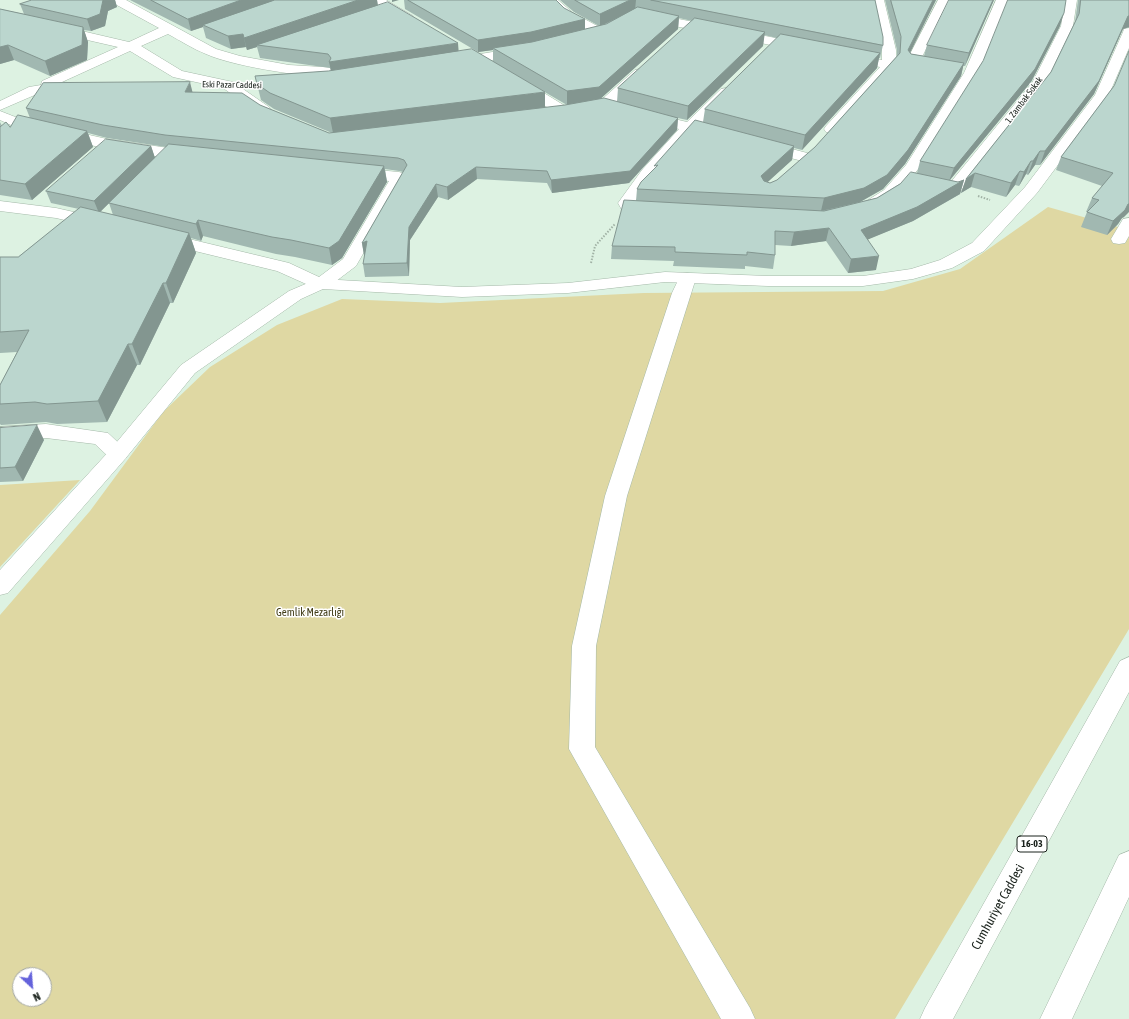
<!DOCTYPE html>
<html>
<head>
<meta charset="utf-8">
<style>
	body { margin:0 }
	#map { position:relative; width:1129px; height:1019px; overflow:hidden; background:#ddf2e2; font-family:"Asap Condensed",sans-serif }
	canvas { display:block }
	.north { position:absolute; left:12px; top:967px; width:40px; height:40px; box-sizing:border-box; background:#fff; border:1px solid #a3a7a4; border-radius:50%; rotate:154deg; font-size:11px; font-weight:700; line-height:16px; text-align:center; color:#1a221c }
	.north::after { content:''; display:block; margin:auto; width:14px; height:18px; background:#6462db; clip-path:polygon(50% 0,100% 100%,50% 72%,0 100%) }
</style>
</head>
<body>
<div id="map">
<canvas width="1129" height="1019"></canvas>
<div class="north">N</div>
</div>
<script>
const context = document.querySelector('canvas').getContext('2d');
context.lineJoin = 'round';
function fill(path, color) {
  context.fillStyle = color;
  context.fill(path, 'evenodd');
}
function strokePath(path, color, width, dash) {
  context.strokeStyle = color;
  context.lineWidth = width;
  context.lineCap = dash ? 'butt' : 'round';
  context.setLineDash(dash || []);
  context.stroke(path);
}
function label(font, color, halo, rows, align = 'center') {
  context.font = font + ' "Asap Condensed",sans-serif';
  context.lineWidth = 3;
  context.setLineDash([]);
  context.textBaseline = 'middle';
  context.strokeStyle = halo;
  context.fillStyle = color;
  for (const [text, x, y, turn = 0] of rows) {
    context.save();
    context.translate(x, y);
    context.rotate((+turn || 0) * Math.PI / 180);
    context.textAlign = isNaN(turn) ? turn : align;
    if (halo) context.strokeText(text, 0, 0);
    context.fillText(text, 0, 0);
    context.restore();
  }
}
fill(new Path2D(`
	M1048 207 1129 230V629L895 1019H0V615L90 511 163 412 210 367 277 325 342 299 440 303 644 293 883 291 960 269ZM20 975H44V999H20Z
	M80 480 0 567V485Z`), '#dfd8a3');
const street = new Path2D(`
	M111 0H126L216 49 240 56 289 65 356 69 358 72 356 75C326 82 234 67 206 54 193 49 181 41 168 34L141 46 182 71 233 82 269 107 271 110 269 113 264 114 259 113 223 88 173 77 130 51 62 82 72 83 74 86 72 89 37 94 0 110V101L29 87 41 85 42 81 118 47 0 20V12L129 42 159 28 113 3Z
	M371 0H386L413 16 415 19 413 22H405L373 3Z
	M545 0H558L573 13 605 30 606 33 605 36C590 39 553 12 545 0Z
	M872 0H884L896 50V65L836 132 831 133 826 132 824 129 826 126 880 67 844 60 842 57 844 54 849 53 882 60V50Z
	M938 0H950L921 59 939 63 941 66 939 69 934 70 908 65 906 62Z
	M996 0H1008C998 24 990 50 978 73 970 88 960 103 951 117 937 140 896 216 865 208L863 205 865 202 884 190 906 165 964 73Z
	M1065 0H1077L1073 26 1045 84 960 192 954 194 929 188 927 185 929 182 935 180 950 183 1032 83 1061 26Z
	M648 13 801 43 806 44 808 47 806 50 801 51 644 20 642 17 644 14Z
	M523 47 528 48 530 51 528 54 456 66 451 65 449 62 451 59 456 58Z
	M640 69 645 70 647 73 645 76 609 108 604 109 599 108 597 105 599 102 635 70Z
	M521 81 526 82 570 109 572 112 570 115 565 116 560 115 516 88 514 85 516 82Z
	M726 88 731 89 733 92 700 126 723 132 725 135 723 138 718 139 693 133 653 176 634 203 635 204 655 207 657 210 655 213 649 215 623 212 618 203 642 170 679 129 644 120 642 117 644 114 649 113 687 122 721 89Z
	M0 111 23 120 107 139 189 151 194 153 197 156 194 159 189 161 107 149 13 126 0 120Z
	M765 142 811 154 814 157 811 160 806 162 760 150 757 147 760 144Z
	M355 168 399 172 405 174 407 177 356 266 327 288 321 289 315 288 277 271 158 242 156 238 158 234 164 233 289 263 319 277 343 259 389 181 349 176 347 173 349 170Z
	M0 201 56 208 105 219 107 223 105 227 99 228 56 218 0 211Z
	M1129 218V236L1125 243 1119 244 1113 243 1111 239 1123 219Z
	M687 273 693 274 696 278 627 496 596 646 595 747 750 1008 755 1019H721L569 749 572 646 605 496 672 293 681 274Z
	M46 424 108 433 125 449 128 454 125 459 118 461 111 459 95 444 46 438 0 441V427Z`);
const secondary = new Path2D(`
	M1129 28V48L1107 99 1037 193 984 251 952 268 913 279 863 286H768L665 282 568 293 462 297 323 289 301 299 195 373 125 459 8 593 0 595V570L111 449 181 365 289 291 315 280 321 279 462 287 568 283 665 272 768 276H863L911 269 940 260 972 243 1025 187 1095 95 1123 32 1124 29Z`);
const primary = new Path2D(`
	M1129 657V692L953 1019H920L925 1008 1120 661Z
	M1129 851V897L1072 1019H1040L1119 855Z`);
strokePath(street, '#a4b8a8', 1);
strokePath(secondary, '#a4b8a8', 1);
strokePath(primary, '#a4b8a8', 1);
strokePath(new Path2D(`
	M978 196 990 200
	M591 263 595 246 615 224`), '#a1b2a5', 2, [1.5, 1.5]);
fill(street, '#fff');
fill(secondary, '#fff');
fill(primary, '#fff');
fill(new Path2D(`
	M32 0H115L117 7 108 11 105 26 91 31 84 30 88 42 87 60 50 76 14 60 0 64V9L24 14 20 4Z
	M130 0H377L378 6 458 51 545 108 567 105 493 62V50L478 52 405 9 404 0H556L585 29 599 26 574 12 560 0H875L883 45 880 58H879L877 68 802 150 794 148 792 160 767 182 770 183 777 180 815 147 897 56V50L885 0H936L910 52 911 54 924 56 927 45 994 0 965 66H963L961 76 905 164 883 189 860 202 877 198 917 173 920 161 1060 26 1031 82 950 180 958 182 964 180 960 194 913 221 868 239 876 270 848 273 826 241 791 246 775 245V255L773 269 745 266V269L673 266 674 261 611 259 612 246 636 201 637 189 703 122 705 109 777 38 764 35 763 46 687 120 678 118 677 130 629 183 552 193 547 183 477 179 448 200 438 197 410 240 409 276 365 277 363 264 365 255H364L362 243 403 172 399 171 385 169 387 182 342 258 332 265 295 257 276 254 203 236 201 241 191 238 196 253 173 303H170L140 365H137L107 422 57 424 46 422 1 425 0 424V385L17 352 0 353V257H18L79 209 51 203 46 191 151 146 155 158 166 147 107 138 88 133 93 147 32 200 0 195V122L2 126 10 127 30 118 26 108 192 92 260 105 329 133H332L274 109 261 100 255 76 331 71 330 68 260 58 257 47 247 50 246 47 231 49 206 38 203 27 191 31ZM679 18 692 21 618 88 617 102 600 99 678 29ZM109 203 113 215 100 212Z
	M1078 0H1129V27L1123 29 1094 94 1040 165H1035L1028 175 1026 174 1019 186 1015 185 1006 197 971 187 961 193 966 179 1051 72 1075 22Z
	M1114 86 1124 217 1122 218 1118 224 1107 235 1081 227 1087 212H1086L1092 198 1102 186 1056 170 1061 157Z
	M0 428 44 440 23 481 0 482Z`), '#a1b8b1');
fill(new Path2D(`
	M103 0H115L117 7 108 11 105 26 91 31 87 19Z
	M241 0H279L203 25V27L191 31 188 19Z
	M358 0H377L378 7 257 45V47L247 50 244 38Z
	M392 0H399L392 2Z
	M630 0H636L635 10 600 26V14Z
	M933 0H936L905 63 908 50Z
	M993 0H994L965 66 969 53Z
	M1064 13 1060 26 1031 82 949 181 954 168Z
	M679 16 678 29 598 101 567 105V91Z
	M1128 16H1129V27L1123 29 1094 94 1040 165 1045 151Z
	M585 19V31L532 45 493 48V50L478 52V40Z
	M83 27 88 42 87 60 50 76 45 61Z
	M765 32 763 46 687 120 688 106Z
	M243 34 246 47 231 49 228 36Z
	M458 43 459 56 332 75 329 62Z
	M8 45 14 60 0 64V47Z
	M880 53 877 68 802 150 805 135Z
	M964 63 961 76 905 164 883 189 860 202 821 211 824 198Z
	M190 82 193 94 185 92Z
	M545 92V108L333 133 330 118Z
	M678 118 677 130 629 183 552 193 551 180Z
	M87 131 93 147 32 200 25 184Z
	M151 146 155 158 99 213 94 201Z
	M794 146 792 160 759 190 761 176Z
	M1040 151 1035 165 1028 175 1033 161Z
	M1031 161 1026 174 1019 186 1024 172Z
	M384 166 387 182 342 258 332 265 329 248Z
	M476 167 477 179 448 200 447 187Z
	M1020 171 1015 185 1006 197 1011 183Z
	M975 173 971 187 961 193 966 179Z
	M964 180 960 194 913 221 857 244 861 230Z
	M436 184 438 197 410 240 409 276 407 263 409 227Z
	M1128 204H1129V212L1124 217 1122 218 1118 224 1107 235 1113 221Z
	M198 220 203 236 201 241 196 224Z
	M829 228 826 241 791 246 794 232Z
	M189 233 196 253 173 303 166 283Z
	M367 241 370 254 364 255 362 243Z
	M879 256 876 270 848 273 851 259Z
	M163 283 170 303 140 365 132 344Z
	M128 344 137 365 107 422 98 401Z
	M37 425 44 440 23 481 15 467Z`), '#839690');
const building = new Path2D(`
	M32 0H103L100 14 87 19 20 4Z
	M151 0H241L188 19Z
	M275 0H358L244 38 243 34 228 36 203 25Z
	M408 0H556L564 8 585 19 531 32 478 40Z
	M575 0H630L600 14Z
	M651 0H875L883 37V45Z
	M891 0H933L908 50 911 54 964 63 908 150 887 175 864 188 824 198 637 189 641 182 658 165 654 166 695 120 794 146 761 176 764 181 770 183 777 180 815 147 900 53 901 37Z
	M949 0H993L969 53 927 45Z
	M1008 0H1066L1064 13 1035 69 954 168 920 161 983 61Z
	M1081 0H1129V16H1128L1099 81 1045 151H1040L1033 161H1031L1024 172 1020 171 1011 183 975 173 966 179 1051 72 1079 14Z
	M388 2 458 43 329 62 331 58 328 54 257 45Z
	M638 7 679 16 599 87 567 91 493 48 532 42 606 24Z
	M0 9 83 27 82 45 45 61 8 45 0 47Z
	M695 18 765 32 688 106 618 88Z
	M781 34 880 53 805 135 705 109Z
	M472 49 545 92 330 118 270 93 257 84 255 76 328 71Z
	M1129 51V204H1128L1125 210 1113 221 1087 212 1099 200 1092 198 1113 173 1061 157 1114 86Z
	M190 82 185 92 242 93 260 105 329 133 565 105 604 98 678 118 630 171 551 180 547 171 476 167 447 187 436 184 409 227 407 263 363 264 367 241 362 243 407 165 404 160 398 158 165 135 103 125 26 108 43 83Z
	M18 115 87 131 25 184 0 180V127L6 122 10 127Z
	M106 139 151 146 94 201 46 191Z
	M169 144 384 166 339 241 329 248 291 240 272 237 198 220 196 224 109 203Z
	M911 172 958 182 964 180 917 207 861 230 879 256 851 259 829 228 794 232 775 231V255L747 252V255L675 252V247L612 246 624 200 824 211 877 198 900 184Z
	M81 207 189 233 166 283H163L132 344H128L98 401 47 404 35 402 0 404V385L29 330 0 332V257H18Z
	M37 425 15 467 0 468V428Z`);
fill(building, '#bbd6ce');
strokePath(building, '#839690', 1);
label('9px', '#1a221c', '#fff', [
	["Eski Pazar Caddesi",232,85,1],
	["1. Zambak Sokak",1024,100,-53]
]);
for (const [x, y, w] of [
	[1032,844,30]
]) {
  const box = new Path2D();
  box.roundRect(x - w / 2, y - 8, w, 16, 3);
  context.fillStyle = '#fff';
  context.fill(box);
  strokePath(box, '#1a221c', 1);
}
label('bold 10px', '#1a221c', null, [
	["16-03",1032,844]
]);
label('11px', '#413c16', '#fff', [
	["Gemlik Mezarlığı",310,613]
]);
label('13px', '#1a221c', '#fff', [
	["Cumhuriyet Caddesi",998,907,-61]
]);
</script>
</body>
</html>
